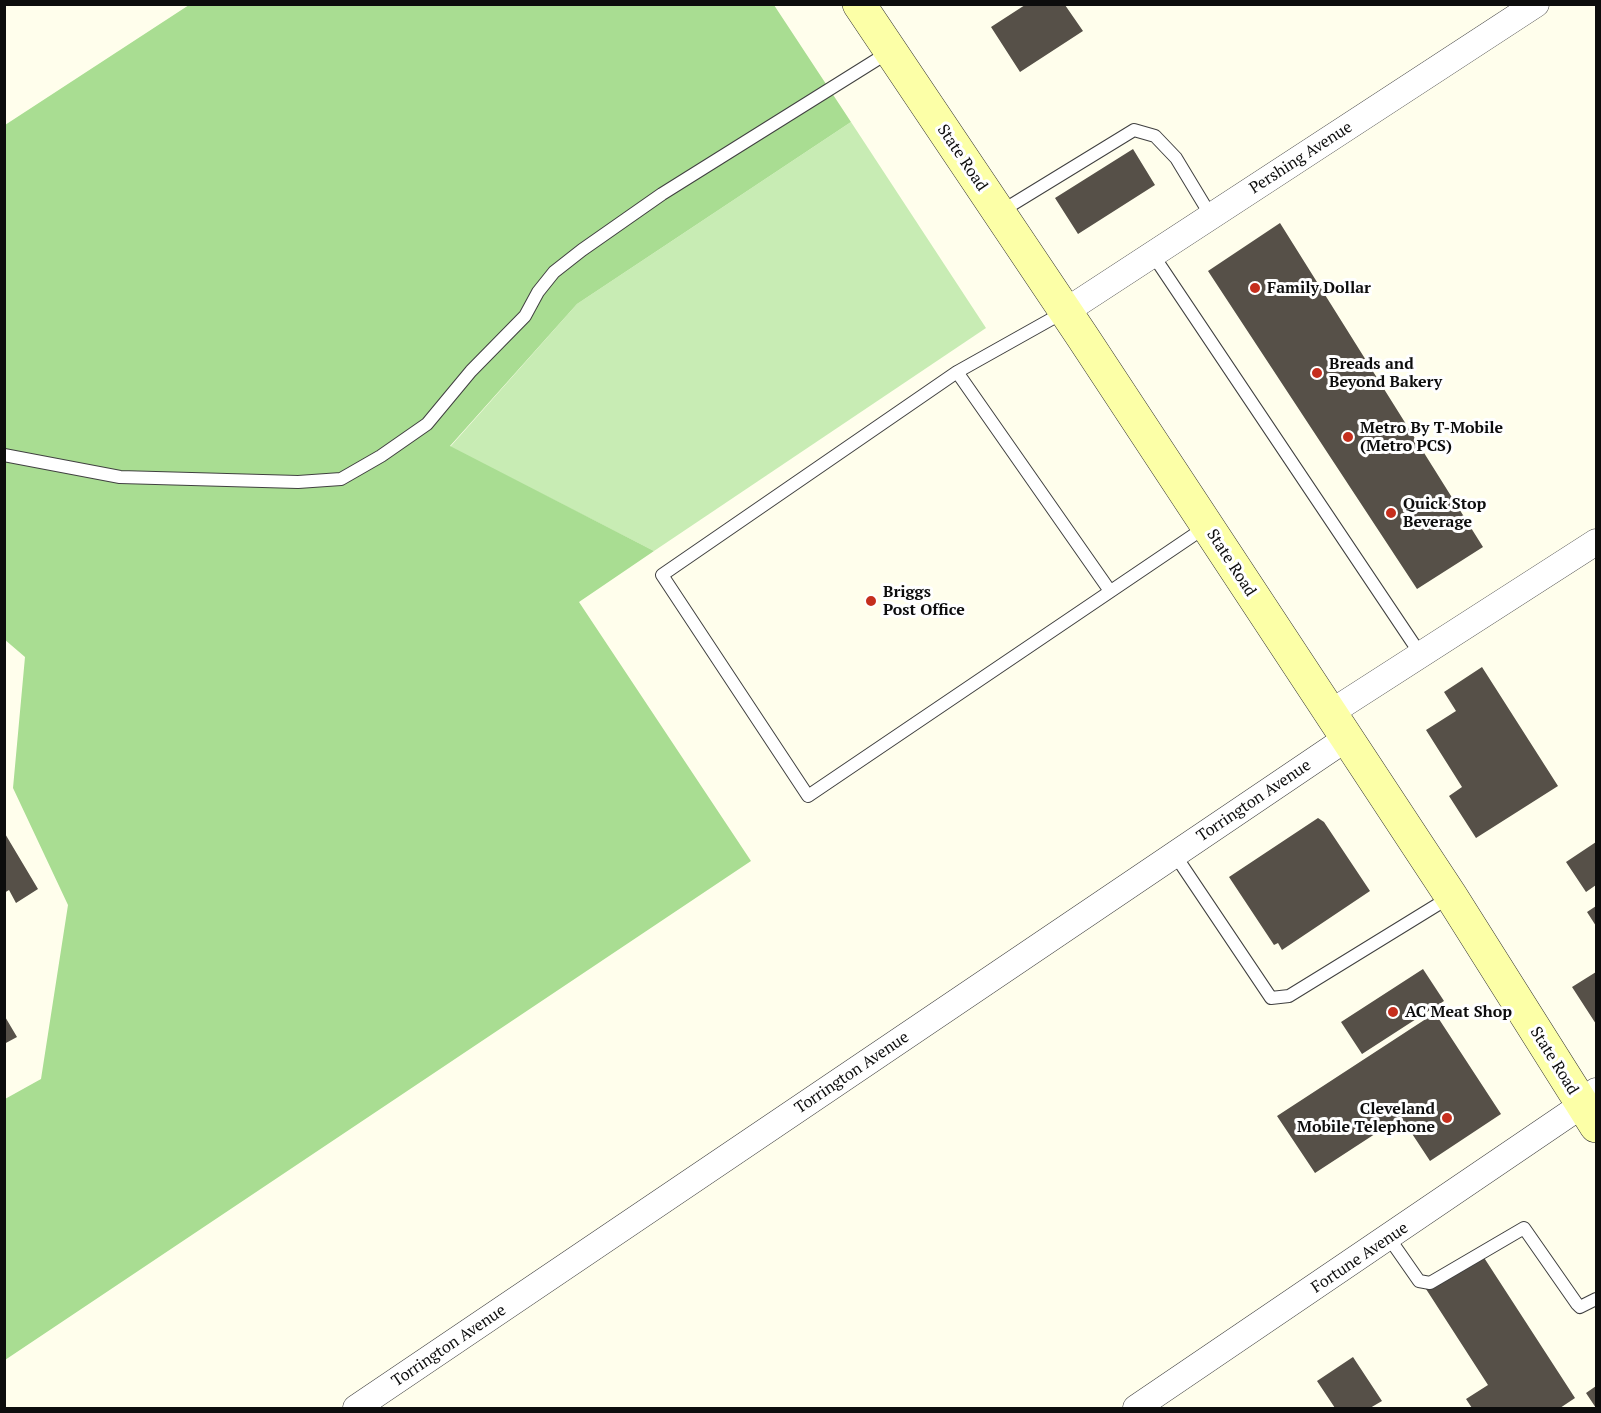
<!DOCTYPE html>
<html>
<head>
<meta charset="utf-8">
<style>
	body { margin:0 }
	#map { position:relative; width:1601px; height:1413px; overflow:hidden; background:#fffeec; font-family:"PT Serif",serif }
	canvas { display:block }
	.frame { position:absolute; inset:0; border:6px solid #0d0d0d; pointer-events:none }
</style>
</head>
<body>
<div id="map">
<canvas width="1601" height="1413"></canvas>
<div class="frame"></div>
</div>
<script>
const context = document.querySelector('canvas').getContext('2d');
context.lineJoin = 'round';
function fill(path, color) {
  context.fillStyle = color;
  context.fill(path, 'evenodd');
}
function strokePath(path, color, width, dash) {
  context.strokeStyle = color;
  context.lineWidth = width;
  context.lineCap = dash ? 'butt' : 'round';
  context.setLineDash(dash || []);
  context.stroke(path);
}
function label(font, color, halo, rows, align = 'center') {
  context.font = font + ' "PT Serif",serif';
  context.lineWidth = 6;
  context.setLineDash([]);
  context.textBaseline = 'middle';
  context.strokeStyle = halo;
  context.fillStyle = color;
  for (const [text, x, y, turn = 0] of rows) {
    context.save();
    context.translate(x, y);
    context.rotate((+turn || 0) * Math.PI / 180);
    context.textAlign = isNaN(turn) ? turn : align;
    if (halo) context.strokeText(text, 0, 0);
    context.fillText(text, 0, 0);
    context.restore();
  }
}
fill(new Path2D(`
	M851 122 986 328 654 551 450 447 577 304Z`), '#c8ecb4');
fill(new Path2D(`
	M189 5H774L851 122 577 304 450 446 654 551 579 602 751 861 5 1360V1099L41 1079 68 905 13 788 25 657 4 639 5 125Z`), '#a9dd92');
fill(new Path2D(`
	M1025 5H1065L1083 31 1020 72 991 27Z
	M1133 149 1155 185 1078 234 1055 198Z
	M1280 223 1483 547 1417 589 1208 271Z
	M1482 667 1558 786 1476 838 1449 796 1462 787 1426 730 1456 711 1444 692Z
	M1318 818 1324 822 1370 891 1282 950 1278 943 1274 945 1229 877Z
	M4 832 38 889 16 903 9 890 4 893Z
	M1596 842V885L1586 892 1566 862Z
	M1596 906V926L1587 912Z
	M1423 969 1444 1001 1362 1054 1341 1022Z
	M1596 972V1024L1572 987Z
	M1435 1013 1501 1114 1430 1161 1401 1117 1315 1173 1277 1116Z
	M4 1015 17 1037 4 1044Z
	M1481 1253 1575 1398 1560 1408H1472L1466 1399 1488 1385 1426 1289Z
	M1353 1357 1382 1401 1370 1408H1335L1317 1381Z
	M1596 1386V1408L1586 1393Z`), '#565048');
const lane = new Path2D(`
	M1000 212 1134 130 1155 136 1176 158 1211 216
	M1153 255 1421 655
	M1064 312 957 372 662 575 808 796 1207 526
	M957 372 1110 591
	M4 455 120 477 298 482 341 479 381 456 427 424 471 371 525 316 538 292 554 272 582 250 662 194 889 52
	M1175 855 1271 998 1289 996 1450 897
	M1389 1238 1419 1281 1430 1283 1524 1228 1577 1304 1580 1307 1596 1299`);
const street = new Path2D(`
	M1066 311 1536 4
	M1330 713 1596 542
	M356 1408 1347 738
	M1136 1408 1582 1105 1596 1091`);
const secondary = new Path2D(`
	M859 4 1082 336 1451 896 1596 1126`);
strokePath(lane, '#404040', 14);
strokePath(street, '#404040', 27);
strokePath(secondary, '#2f2f2f', 34);
strokePath(lane, '#fff', 12);
strokePath(street, '#fff', 26);
strokePath(secondary, '#fcffa7', 33);
for (const [x, y, r, color] of [
	[1255,288,6,"#c52e1d"],
	[1317,373,6,"#c52e1d"],
	[1348,437,6,"#c52e1d"],
	[1391,513,6,"#c52e1d"],
	[871,601,6,"#c52e1d"],
	[1393,1012,6,"#c52e1d"],
	[1447,1118,6,"#c52e1d"]
]) {
  const dot = new Path2D();
  dot.arc(x, y, r, 0, 2 * Math.PI);
  context.fillStyle = color;
  context.fill(dot);
  strokePath(dot, '#fff', 2);
}
label('16px', '#0d0d0d', '#fff', [
	["State Road",962,158,56],
	["Pershing Avenue",1301,158,-33],
	["State Road",1231,563,57],
	["Torrington Avenue",1254,801,-34],
	["State Road",1554,1061,58],
	["Torrington Avenue",852,1073,-34],
	["Fortune Avenue",1360,1258,-34],
	["Torrington Avenue",449,1346,-34]
]);
label('bold 16px', '#0d0d0d', '#fff', [
	["Family Dollar",1267,288],
	["Breads and",1329,364],
	["Beyond Bakery",1329,382],
	["Metro By T-Mobile",1360,428],
	["(Metro PCS)",1360,446],
	["Quick Stop",1403,504],
	["Beverage",1403,522],
	["Briggs",883,592],
	["Post Office",883,610],
	["AC Meat Shop",1405,1012],
	["Cleveland",1435,1109,"right"],
	["Mobile Telephone",1435,1127,"right"]
], 'left');
</script>
</body>
</html>
